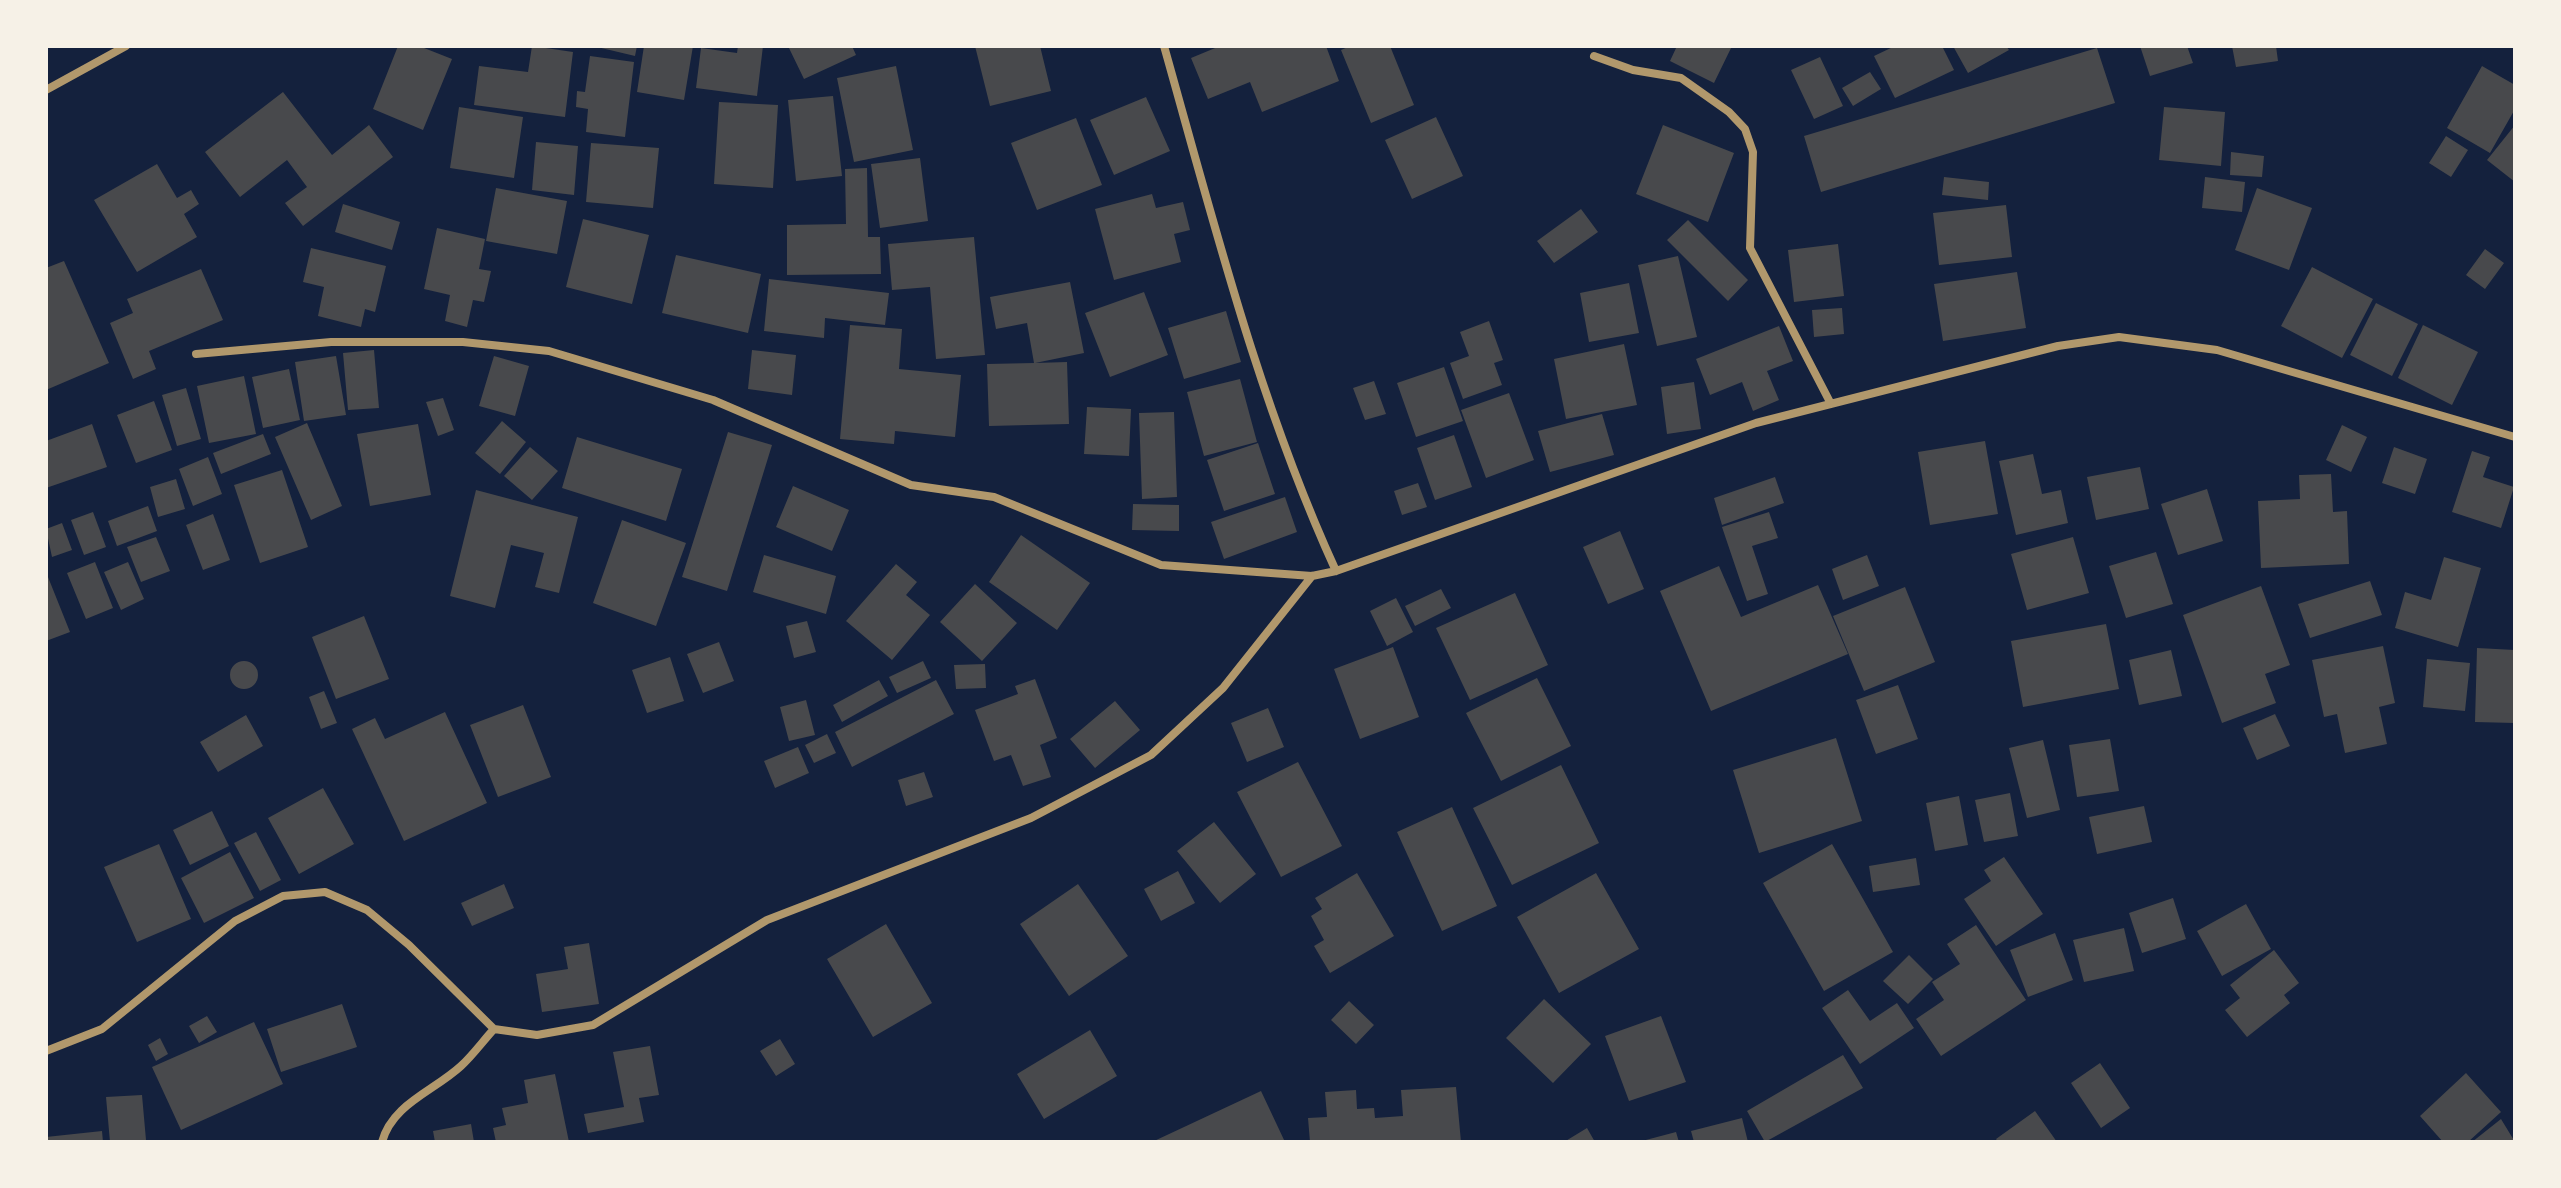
<!DOCTYPE html>
<html>
<head>
<meta charset="utf-8">
<style>
	body { margin:0 }
	#map { position:relative; width:2561px; height:1188px; overflow:hidden; background:#14213d; font-family:"Varela Round",sans-serif }
	canvas { display:block }
	.frame { position:absolute; inset:0; border:48px solid #f6f1e7; pointer-events:none }
</style>
</head>
<body>
<div id="map">
<canvas width="2561" height="1188"></canvas>
<div class="frame"></div>
</div>
<script>
const context = document.querySelector('canvas').getContext('2d');
context.lineJoin = 'round';
function fill(path, color) {
  context.fillStyle = color;
  context.fill(path, 'evenodd');
}
function strokePath(path, color, width, dash) {
  context.strokeStyle = color;
  context.lineWidth = width;
  context.lineCap = dash ? 'butt' : 'round';
  context.setLineDash(dash || []);
  context.stroke(path);
}
fill(new Path2D(`
	M398 46H419L452 59 423 130 373 109Z
	M532 46 573 52 565 117 474 105 479 66 528 72Z
	M593 46H637L635 56Z
	M644 46H693L684 100 637 92Z
	M738 46H763L757 96 696 88 701 48 737 53Z
	M788 46H852L856 55 804 79Z
	M975 46H1040L1051 91 990 106Z
	M1220 46H1326L1339 81 1262 112 1250 82 1208 99 1191 58Z
	M1350 46H1390L1414 105 1371 123 1341 50Z
	M1677 46H1732L1714 83 1670 61Z
	M1895 46H1942L1954 70 1895 98 1874 56Z
	M1953 46H2006L2009 50 1968 73Z
	M2140 46H2187L2193 63 2150 76Z
	M2232 46H2276L2278 61 2236 67Z
	M2097 48 2115 103 1821 192 1804 136Z
	M590 56 634 62 625 137 586 132 588 109 576 107 577 91 585 92Z
	M1820 57 1843 106 1814 119 1791 70Z
	M896 66 913 150 854 162 837 78Z
	M2482 66 2515 85V109L2490 153 2447 128Z
	M1870 72 1881 89 1853 106 1842 88Z
	M283 92 332 155 369 125 393 157 303 226 285 203 307 187 287 160 240 197 205 152Z
	M833 96 842 176 796 181 788 100Z
	M1146 97 1170 151 1114 175 1090 120Z
	M719 102 778 105 773 188 714 184Z
	M459 107 523 117 514 178 450 168Z
	M2164 107 2225 112 2221 166 2159 160Z
	M1436 117 1463 176 1412 199 1385 140Z
	M1076 118 1102 185 1037 210 1011 143Z
	M1663 125 1734 153 1708 222 1636 194Z
	M2515 125V182L2487 160Z
	M2446 136 2468 150 2451 177 2429 163Z
	M536 142 578 146 574 195 532 190Z
	M591 143 659 148 653 208 586 202Z
	M2231 152 2264 156 2262 177 2230 175Z
	M920 158 928 221 880 228 871 164Z
	M157 164 177 198 191 190 199 204 184 214 197 237 137 272 94 200Z
	M867 168 868 237H880L881 274 787 275V225L846 224 845 169Z
	M1944 177 1989 182 1988 200 1942 195Z
	M2205 177 2245 182 2242 212 2202 208Z
	M496 188 567 201 557 254 486 241Z
	M2257 188 2312 208 2289 270 2235 250Z
	M1152 194 1156 208 1183 202 1190 230 1174 234 1181 262 1114 280 1095 209Z
	M343 204 400 222 392 250 335 232Z
	M2006 205 2012 257 1939 265 1933 213Z
	M1581 209 1598 232 1554 263 1537 241Z
	M583 219 649 235 632 304 566 287Z
	M1688 220 1748 280 1728 301 1667 240Z
	M437 228 485 239 479 269 491 271 484 302 473 300 467 327 445 321 450 295 424 289Z
	M974 237 985 355 936 359 930 287 892 290 888 244Z
	M1838 244 1844 296 1794 302 1788 250Z
	M311 248 386 266 375 312 365 309 361 327 318 316 324 287 303 282Z
	M2485 249 2504 263 2485 289 2466 275Z
	M676 255 761 274 748 333 662 313Z
	M1678 256 1697 337 1657 346 1638 265Z
	M64 261 109 363 46 390V268Z
	M2312 267 2373 299 2342 358 2281 326Z
	M201 269 223 320 149 351 156 369 133 379 110 323 133 313 127 299Z
	M2017 272 2026 328 1943 341 1934 284Z
	M769 279 889 293 885 325 825 318 824 338 764 331Z
	M1070 282 1084 353 1035 363 1067 362 1069 424 989 426 987 364 1034 363 1027 323 996 329 990 297Z
	M1629 283 1639 333 1589 342 1580 293Z
	M1144 292 1168 355 1110 377 1085 313Z
	M2376 303 2418 324 2392 376 2350 355Z
	M1842 308 1844 334 1814 337 1812 310Z
	M1226 311 1241 362 1184 379 1168 328Z
	M1489 321 1503 360 1494 363 1502 385 1463 399 1450 363 1469 356 1460 332Z
	M850 325 902 329 899 369 961 375 955 437 895 431 894 444 840 439Z
	M2423 325 2478 352 2452 405 2398 378Z
	M1779 326 1793 361 1767 371 1779 400 1753 411 1742 382 1710 395 1696 359Z
	M1624 344 1637 405 1566 419 1554 359Z
	M374 350 379 408 348 410 343 353Z
	M752 350 796 355 792 395 748 389Z
	M336 356 346 415 304 421 295 362Z
	M494 356 529 366 515 416 479 406Z
	M1444 367 1463 421 1416 437 1397 383Z
	M289 369 300 420 263 428 252 377Z
	M244 376 256 434 209 443 197 386Z
	M1240 379 1257 442 1204 456 1187 392Z
	M1374 381 1386 414 1365 420 1353 388Z
	M1694 382 1701 429 1667 434 1661 387Z
	M186 388 201 439 177 446 162 395Z
	M1509 393 1534 460 1486 478 1461 410Z
	M443 398 454 430 438 436 426 402Z
	M154 401 172 450 136 463 117 415Z
	M1087 407 1131 409 1129 456 1084 454Z
	M1174 412 1177 497 1142 499 1139 413Z
	M1602 414 1614 455 1550 472 1538 431Z
	M502 421 526 442 500 474 475 453Z
	M307 423 342 506 311 520 275 437Z
	M92 424 107 467 46 488V441Z
	M418 424 431 495 370 506 357 434Z
	M2342 425 2367 437 2351 472 2326 460Z
	M728 432 772 445 727 591 682 577Z
	M263 434 271 454 221 474 213 453Z
	M1454 435 1472 487 1435 500 1417 448Z
	M577 437 682 469 666 521 562 488Z
	M1985 441 1998 514 1930 525 1918 452Z
	M1258 443 1275 494 1224 511 1207 460Z
	M530 447 558 471 532 500 504 476Z
	M2394 447 2427 459 2415 494 2382 483Z
	M2472 451 2490 457 2483 477 2514 487 2501 528 2452 512Z
	M2033 454 2042 494 2061 490 2068 523 2016 535 1999 461Z
	M208 457 222 494 193 506 179 469Z
	M2140 467 2149 509 2096 520 2087 477Z
	M282 470 308 547 260 563 234 485Z
	M2331 474 2333 512 2347 511 2349 564 2261 568 2258 501 2300 499 2299 475Z
	M1775 477 1784 503 1722 525 1714 498Z
	M176 479 185 509 158 517 150 487Z
	M1418 483 1427 507 1402 515 1394 491Z
	M793 486 849 510 832 551 776 527Z
	M2207 489 2223 541 2178 555 2161 504Z
	M476 490 578 517 559 593 535 587 544 553 511 545 495 608 450 596Z
	M1285 497 1297 532 1224 559 1211 522Z
	M1133 504 1179 505V531L1132 530Z
	M148 506 157 531 117 546 108 521Z
	M93 512 106 547 84 555 71 520Z
	M1769 512 1778 538 1752 546 1768 594 1747 601 1722 527Z
	M213 514 230 560 203 570 186 525Z
	M622 520 686 543 656 626 593 603Z
	M62 523 72 550 52 557 46 529Z
	M1620 531 1644 589 1608 604 1583 547Z
	M1021 535 1090 583 1057 630 989 582Z
	M156 537 170 571 141 582 127 547Z
	M2073 537 2089 593 2027 610 2011 554Z
	M2156 552 2173 604 2126 618 2109 566Z
	M764 555 836 576 826 614 753 592Z
	M1867 555 1879 586 1843 600 1832 569Z
	M2444 557 2481 568 2458 647 2395 628 2405 592 2431 600Z
	M95 562 113 608 86 619 67 573Z
	M128 562 144 599 121 610 104 572Z
	M896 564 917 582 906 595 930 615 892 660 846 621Z
	M1719 566 1741 617 1818 585 1848 654 1711 711 1660 591Z
	M46 572 70 632 46 641Z
	M2370 581 2382 615 2310 638 2298 604Z
	M975 584 1017 623 982 661 940 622Z
	M2261 586 2290 665 2265 674 2276 703 2222 723 2183 615Z
	M1905 587 1935 662 1864 691 1833 616Z
	M1441 589 1451 608 1415 626 1405 606Z
	M1515 593 1548 665 1470 700 1436 628Z
	M1396 598 1413 632 1387 646 1370 611Z
	M364 616 389 679 336 699 312 637Z
	M807 621 816 652 794 658 786 626Z
	M2106 624 2119 689 2023 707 2011 641Z
	M719 642 734 681 703 693 687 654Z
	M2383 646 2395 703 2379 707 2387 744 2345 753 2337 714 2324 717 2312 660Z
	M1393 647 1419 717 1360 739 1334 669Z
	M2477 648 2515 650V723L2475 722Z
	M2171 650 2182 696 2139 705 2129 660Z
	M670 657 684 701 647 713 632 670Z
	M2427 659 2470 663 2465 711 2423 707Z
	M923 661 931 678 897 693 889 677Z
	M230 675a14 14 0 1 1 28 0a14 14 0 1 1-28 0Z
	M985 664 986 688 956 689 954 665Z
	M1537 678 1571 746 1501 781 1466 713Z
	M1035 679 1057 738 1040 745 1051 777 1023 786 1011 755 994 761 975 710 1018 694 1015 686Z
	M879 680 888 696 842 722 833 705Z
	M936 680 954 714 852 767 835 732Z
	M1898 685 1918 739 1876 754 1856 700Z
	M324 691 337 723 321 729 309 697Z
	M806 700 815 735 789 741 780 707Z
	M1115 701 1140 730 1095 768 1070 739Z
	M523 705 551 777 498 797 470 725Z
	M1268 708 1284 747 1247 762 1231 723Z
	M445 712 487 803 404 841 352 729 375 718 385 739Z
	M2275 714 2290 746 2257 760 2243 728Z
	M246 715 263 746 218 772 200 742Z
	M827 734 836 753 814 763 805 745Z
	M1836 738 1862 821 1759 853 1733 770Z
	M2110 739 2119 791 2077 797 2069 745Z
	M2043 740 2060 810 2027 818 2009 748Z
	M798 747 809 773 775 788 764 761Z
	M1298 762 1342 846 1281 877 1237 792Z
	M1561 765 1599 843 1512 885 1473 808Z
	M924 772 933 797 906 806 898 780Z
	M323 788 354 844 299 874 268 818Z
	M2010 793 2018 836 1984 842 1975 800Z
	M1959 796 1968 845 1935 851 1926 803Z
	M2144 806 2152 842 2097 854 2089 817Z
	M1452 807 1497 906 1442 931 1397 832Z
	M212 811 229 846 190 865 173 830Z
	M1214 822 1256 874 1220 903 1177 851Z
	M256 832 281 880 260 891 234 843Z
	M159 844 191 919 137 942 104 867Z
	M1832 844 1893 952 1824 991 1763 883Z
	M230 852 254 898 204 923 181 878Z
	M2004 857 2043 914 1996 946 1964 899 1991 881 1984 870Z
	M1916 858 1920 885 1873 892 1869 866Z
	M1178 871 1195 903 1161 921 1144 889Z
	M1357 873 1394 936 1330 973 1314 946 1324 940 1311 916 1322 909 1315 898Z
	M1596 873 1639 949 1559 993 1517 917Z
	M504 884 514 908 472 926 461 903Z
	M1078 884 1128 956 1069 996 1020 924Z
	M2173 898 2186 939 2142 953 2129 913Z
	M2246 904 2271 949 2222 976 2197 931Z
	M886 924 932 1003 873 1037 827 959Z
	M1976 925 2026 1000 1941 1056 1916 1019 1944 1000 1932 982 1960 964 1947 944Z
	M2124 928 2134 971 2084 982 2073 940Z
	M2055 933 2073 980 2028 997 2010 950Z
	M589 943 599 1004 542 1012 536 974 568 969 564 947Z
	M2274 950 2299 983 2284 995 2290 1003 2247 1037 2225 1010 2240 998 2230 985Z
	M1909 955 1933 979 1908 1004 1883 981Z
	M1848 990 1870 1021 1897 1003 1914 1028 1860 1064 1822 1008Z
	M1544 999 1591 1044 1553 1083 1506 1038Z
	M1349 1001 1374 1025 1356 1044 1331 1020Z
	M342 1004 357 1047 281 1072 267 1029Z
	M207 1016 217 1032 199 1043 189 1026Z
	M1661 1016 1686 1082 1629 1101 1605 1036Z
	M254 1022 283 1084 181 1130 152 1067Z
	M1090 1030 1117 1076 1044 1119 1017 1074Z
	M160 1038 168 1054 156 1061 148 1045Z
	M780 1039 795 1064 776 1076 760 1051Z
	M650 1046 659 1095 639 1098 644 1122 588 1133 584 1114 624 1107 613 1052Z
	M1843 1055 1863 1088 1765 1142 1747 1111Z
	M2100 1063 2130 1108 2101 1128 2071 1083Z
	M2466 1073 2501 1112 2468 1142H2443L2420 1116Z
	M555 1074 569 1142H496L493 1128 506 1125 502 1108 528 1103 524 1080Z
	M1456 1087 1461 1142H1310L1308 1118 1327 1117 1325 1092 1356 1090 1357 1109 1374 1108 1375 1118 1403 1116 1401 1090Z
	M1261 1091 1285 1142H1152Z
	M142 1095 146 1140 110 1142 106 1097Z
	M2035 1111 2057 1142H1998L1996 1139Z
	M1742 1118 1748 1142H1694L1691 1131Z
	M2501 1119 2515 1142H2472Z
	M471 1124 474 1142H435L433 1131Z
	M1587 1128 1595 1142H1564Z
	M102 1131 103 1142H46V1137Z
	M1676 1132 1679 1142H1642V1141Z`), '#48494c');
strokePath(new Path2D(`
	M1164 46C1214 223 1259 403 1336 571
	M1594 56 1633 70 1681 78 1729 112 1745 129 1753 152 1750 248 1831 404
	M46 90 126 46
	M196 354 331 342H463L549 351 713 400 911 485 994 497 1161 565 1312 576 1336 571 1756 423 2058 346 2119 337 2217 350 2515 437
	M46 1051 102 1029 235 921 283 896 325 892 367 910 409 945 494 1029 537 1035 593 1025 767 920 1031 818 1151 755 1223 688 1312 576
	M382 1142C392 1104 434 1091 461 1066 473 1055 483 1041 494 1029`), '#b1986c', 8);
</script>
</body>
</html>
